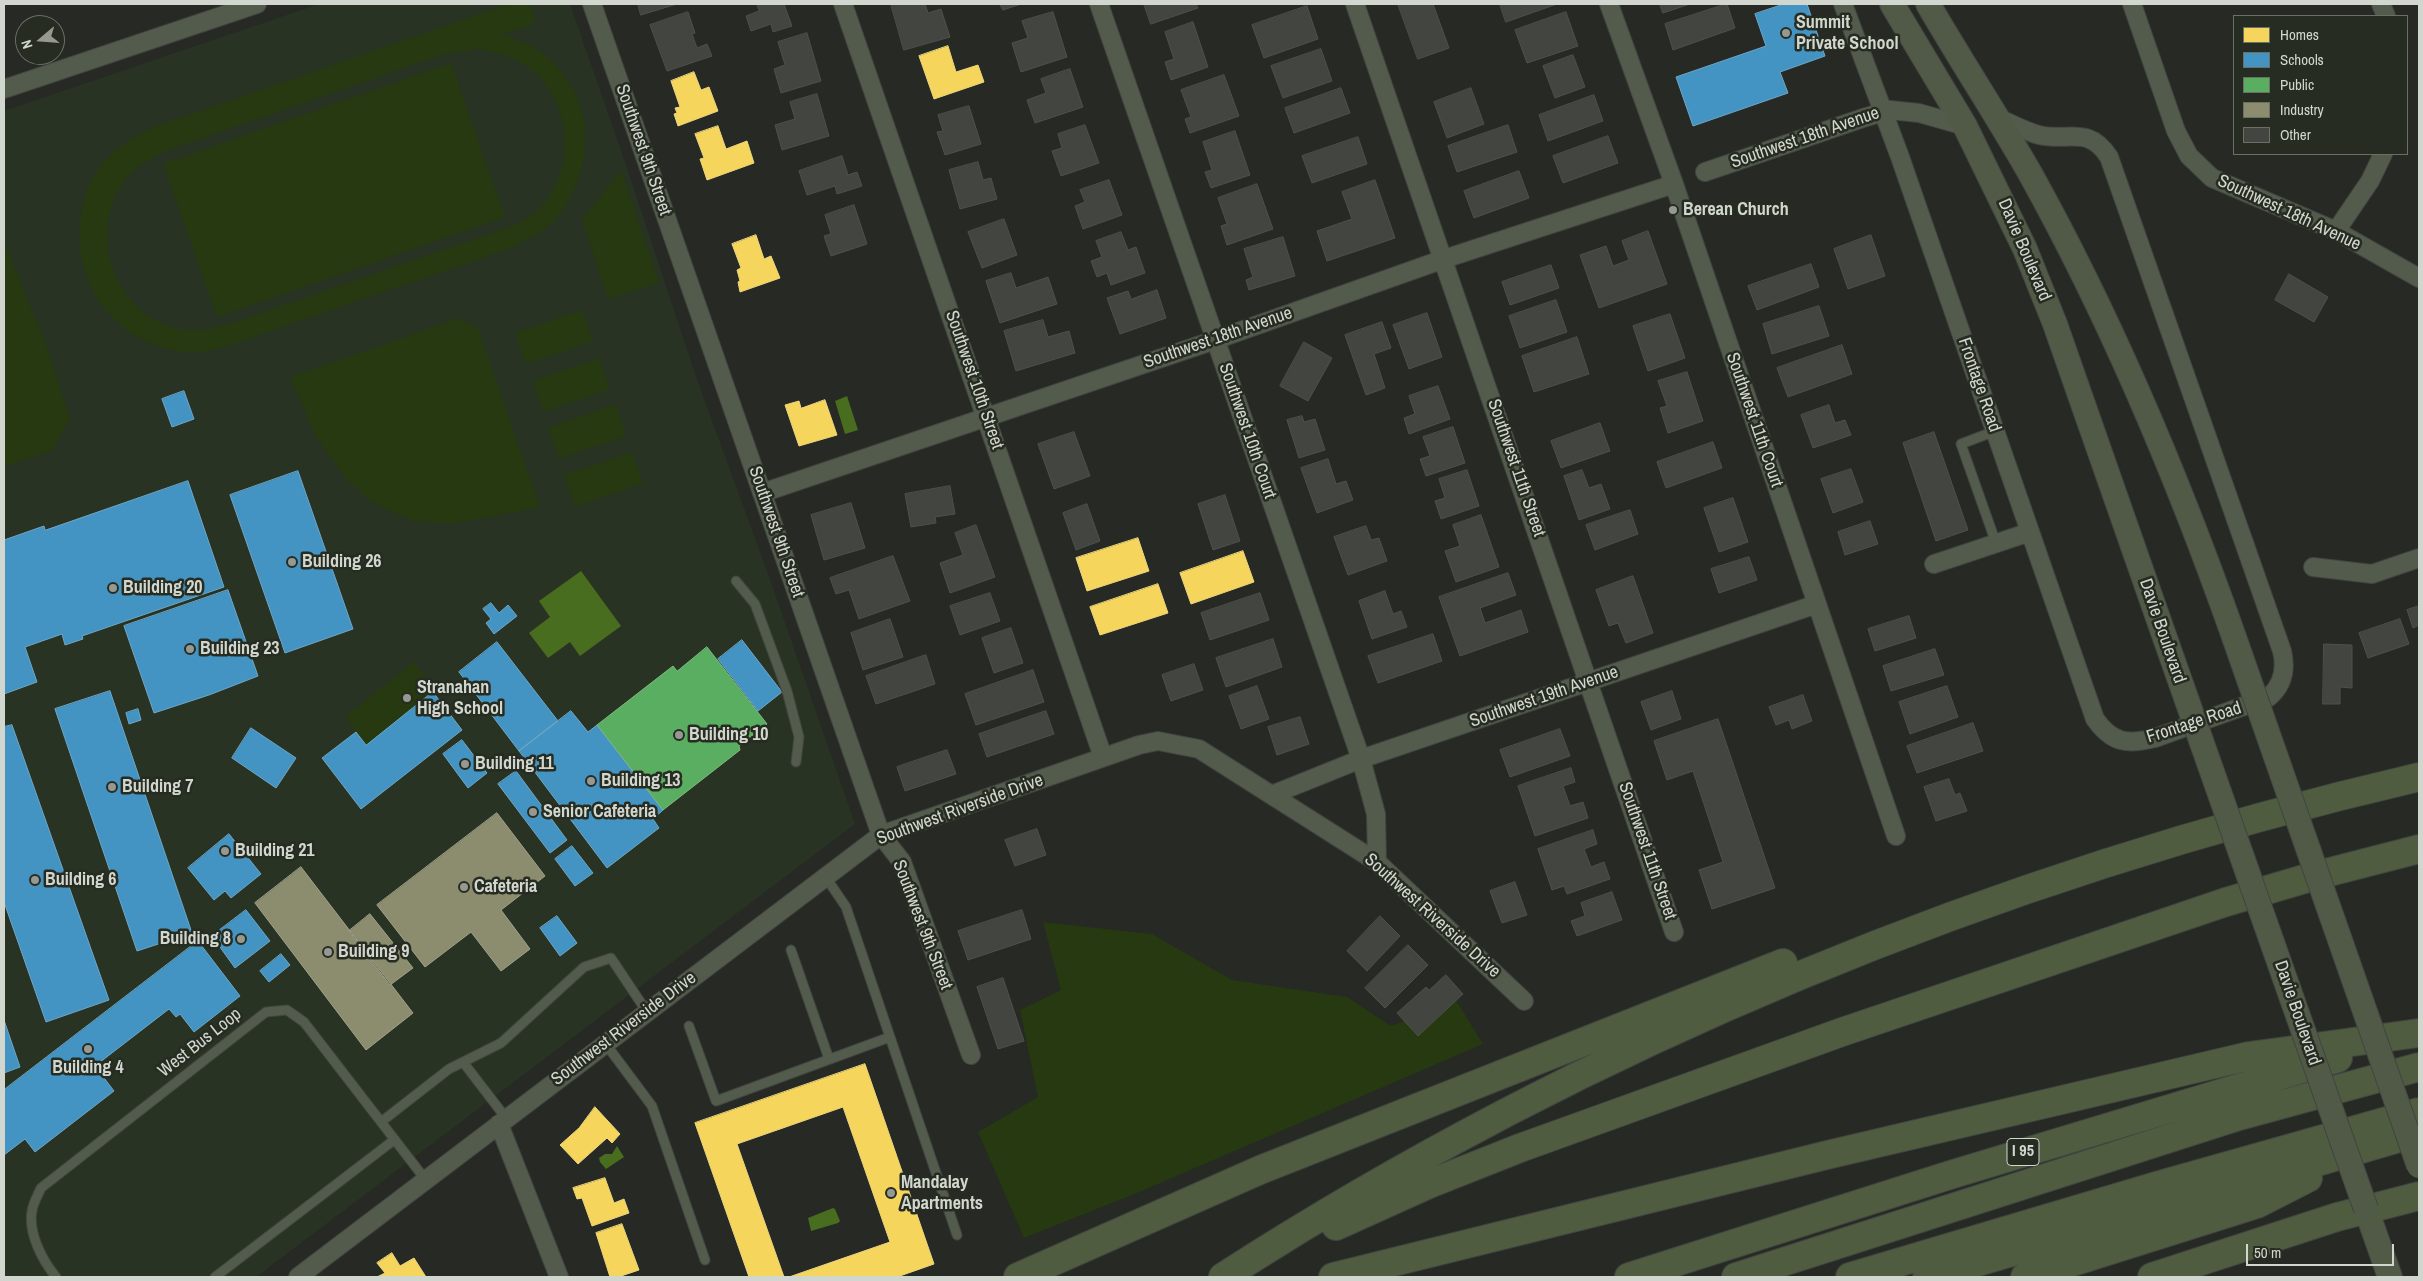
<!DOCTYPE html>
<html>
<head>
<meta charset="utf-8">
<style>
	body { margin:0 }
	#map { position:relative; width:2423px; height:1281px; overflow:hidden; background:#262924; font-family:"Archivo Narrow",sans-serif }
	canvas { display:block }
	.frame { position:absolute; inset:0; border:5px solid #d1d6ce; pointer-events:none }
	.legend { position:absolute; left:2233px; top:15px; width:175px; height:140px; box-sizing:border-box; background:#262c21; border:1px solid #6a7066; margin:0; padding:6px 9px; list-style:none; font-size:15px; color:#d1d6ce }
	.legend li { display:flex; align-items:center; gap:10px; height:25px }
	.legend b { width:25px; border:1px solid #6a7066 }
	.north { position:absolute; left:15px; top:15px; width:50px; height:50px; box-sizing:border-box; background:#262c21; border:1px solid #6a7066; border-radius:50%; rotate:252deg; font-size:14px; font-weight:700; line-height:20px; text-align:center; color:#d1d6ce }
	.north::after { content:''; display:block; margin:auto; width:18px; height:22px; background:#959992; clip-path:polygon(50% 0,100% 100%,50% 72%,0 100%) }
	.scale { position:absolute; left:2246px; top:1244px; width:148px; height:22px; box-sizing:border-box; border:2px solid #d1d6ce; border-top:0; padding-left:6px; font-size:15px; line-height:18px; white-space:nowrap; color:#d1d6ce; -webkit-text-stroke:4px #262c21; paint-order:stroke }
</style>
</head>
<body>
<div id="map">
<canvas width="2423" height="1281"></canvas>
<div class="frame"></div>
<ul class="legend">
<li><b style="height:14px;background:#f6d55c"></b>Homes</li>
<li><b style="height:14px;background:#4393c3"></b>Schools</li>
<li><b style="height:14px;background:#5aae61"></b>Public</li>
<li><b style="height:14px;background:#8c8c6e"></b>Industry</li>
<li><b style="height:14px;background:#434541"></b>Other</li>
</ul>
<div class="north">N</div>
<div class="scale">50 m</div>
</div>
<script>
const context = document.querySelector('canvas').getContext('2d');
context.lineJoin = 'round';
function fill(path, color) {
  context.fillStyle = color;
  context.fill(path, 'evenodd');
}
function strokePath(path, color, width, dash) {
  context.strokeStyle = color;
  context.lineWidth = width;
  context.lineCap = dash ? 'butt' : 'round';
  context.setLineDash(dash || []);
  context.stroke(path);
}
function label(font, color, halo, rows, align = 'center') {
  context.font = font + ' "Archivo Narrow",sans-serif';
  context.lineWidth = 5;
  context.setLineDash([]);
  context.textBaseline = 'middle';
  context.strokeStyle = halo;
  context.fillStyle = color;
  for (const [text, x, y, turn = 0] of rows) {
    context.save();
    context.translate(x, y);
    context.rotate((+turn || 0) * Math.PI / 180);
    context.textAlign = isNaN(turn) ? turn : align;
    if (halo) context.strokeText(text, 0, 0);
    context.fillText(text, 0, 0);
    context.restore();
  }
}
fill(new Path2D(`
	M319 4H570L625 162 695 374 767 571 855 824 256 1277H4V111Z`), '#293323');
fill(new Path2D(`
	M508 4H530L536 23 503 35C515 39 527 43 538 50 597 90 599 169 555 220 544 233 528 239 514 247L230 345C216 349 201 354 186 352 122 346 75 292 80 228 81 205 87 182 102 164 116 146 137 135 157 126ZM478 49C496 52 513 56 528 67 574 100 578 178 533 214 526 219 517 223 510 227L229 324C210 329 191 333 172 327 112 308 89 232 124 182 135 166 154 156 171 149L441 55Z
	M451 63 505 217 217 317 163 164Z
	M621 171 659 282 608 299 582 219Z
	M4 241 45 342 70 418 52 451 4 466Z
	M582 310 593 341 526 364 515 333Z
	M460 318 478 328 540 507 451 524 414 521 373 503 346 479 316 437 290 377Z
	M599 358 610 389 543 412 532 381Z
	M616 404 626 436 559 459 548 428Z
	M632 452 643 483 575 507 564 475Z
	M414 662 436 690 366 745 345 717Z
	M1043 922 1152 934 1232 980 1347 997 1391 1026 1456 1000 1483 1044 1137 1193 1024 1238 978 1132 1038 1097 1020 1010 1061 990Z`), '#263911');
fill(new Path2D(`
	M847 396 858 430 845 434 835 401Z
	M581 571 621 626 580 656 570 642 548 658 529 633 550 617 539 601Z
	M617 1146 624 1157 606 1169 600 1162 599 1158 605 1154H612Z
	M833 1208 835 1209 840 1221 838 1223 811 1231 808 1218Z`), '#496d1f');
const homes = new Path2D(`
	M948 46 956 72 978 65 984 82 934 99 919 56Z
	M694 72 701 90 709 87 718 111 678 126 674 114 677 113 675 108 680 107 671 81Z
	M718 126 726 149 747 141 754 163 707 180 700 159 704 158 695 134Z
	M756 235 764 259 771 256 780 278 740 292 738 282 740 281 737 270 741 268 732 244Z
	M825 400 837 435 799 446 785 405 799 401 801 408Z
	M1138 538 1149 571 1087 591 1076 558Z
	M1243 551 1254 582 1191 604 1180 573Z
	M1158 584 1168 613 1100 635 1090 607Z
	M865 1064 934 1264 897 1277H789L890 1242 843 1107 737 1144 784 1277H749L695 1123Z
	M595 1107 620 1134 612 1143 607 1138 578 1164 560 1145 579 1128Z
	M605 1178 614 1203 624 1199 629 1213 592 1226 582 1198 577 1199 573 1188Z
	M622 1224 639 1270 618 1277H610L596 1233Z
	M392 1253 400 1266 414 1258 426 1277H377L385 1273 377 1263Z`);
fill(homes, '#f6d55c');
strokePath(homes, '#ebd57e', 1);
const schools = new Path2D(`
	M1784 4H1807L1825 56 1780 72 1788 93 1693 126 1676 77 1766 46 1755 14Z
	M184 391 194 419 172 427 162 399Z
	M298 471 353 629 285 653 230 495Z
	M188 481 224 587 82 636 83 639 65 645 62 634 25 647 37 682 4 694V540L44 526 45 530Z
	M228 590 258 676 209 695 154 713 124 626Z
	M491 603 499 613 508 605 517 616 494 634 486 623 491 619 483 609Z
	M742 640 782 692 758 711 718 659Z
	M497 642 558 721 519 751 459 672Z
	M110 691 192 933 137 951 55 709Z
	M433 692 462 730 361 809 322 758 356 732 366 745Z
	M138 709 141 720 129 724 126 713Z
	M571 711 588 732 597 725 663 810 653 819 659 828 607 868 519 751Z
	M12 725 109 1000 46 1022 4 902V727Z
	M251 728 296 758 276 788 232 758Z
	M462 740 487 773 468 788 443 754Z
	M516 771 567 840 550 853 498 784Z
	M229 834 261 874 231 898 225 891 214 900 188 868Z
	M572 846 593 873 575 886 555 859Z
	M246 910 270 941 235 968 212 936Z
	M557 916 577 943 560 956 540 928Z
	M198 941 240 996 194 1032 180 1014 176 1017 169 1009 95 1066 114 1091 35 1152 25 1139 4 1155V1090Z
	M281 954 290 965 269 982 260 971Z
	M4 1020 20 1067 4 1073Z`);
fill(schools, '#4393c3');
strokePath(schools, '#6ea7c6', 1);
const public = new Path2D(`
	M707 647 767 724 739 746 740 750 663 810 597 725 673 666 677 671Z`);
fill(public, '#5aae61');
strokePath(public, '#7eba82', 1);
const industry = new Path2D(`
	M497 813 545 876 501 910 530 949 501 971 471 932 425 967 377 905Z
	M301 867 413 1013 366 1050 255 903Z
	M370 914 413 968 390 985 349 931Z`);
fill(industry, '#8c8c6e');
strokePath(industry, '#a1a28b', 1);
const building = new Path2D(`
	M638 4H677L641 15Z
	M757 4H784L792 26 773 32 771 24 751 31 746 16 759 11Z
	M891 4H925L928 13 941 9 950 37 904 50Z
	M1000 4H1021L1003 10Z
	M1144 4H1196L1198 8 1151 24Z
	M1398 4H1433L1449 48 1418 59Z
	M1500 4H1557L1506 22Z
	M1660 4H1690L1663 13Z
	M1727 4 1735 28 1673 50 1665 24Z
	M1307 6 1318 39 1264 58 1252 25Z
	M688 12 695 33 692 34 697 48 707 44 712 56 667 71 650 25Z
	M1053 12 1067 57 1021 72 1012 43 1028 38 1022 21Z
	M1566 12 1578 46 1527 63 1515 30Z
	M1193 22 1208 67 1171 80 1165 62 1174 59 1165 32Z
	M807 33 821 81 781 93 774 69 785 65 778 42Z
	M1321 49 1332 81 1283 98 1271 66Z
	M1573 55 1585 87 1555 98 1543 66Z
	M1070 69 1083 107 1035 123 1027 100 1046 93 1041 79Z
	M1224 75 1239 116 1190 133 1185 119 1191 117 1181 90Z
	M1341 88 1350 113 1294 133 1285 108Z
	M1471 88 1484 124 1447 138 1434 102Z
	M817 94 829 136 782 150 775 125 795 119 790 102Z
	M1594 95 1603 121 1548 141 1539 115Z
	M969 106 981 144 945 155 937 132 943 131 938 115Z
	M1085 125 1099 163 1061 176 1052 151 1062 148 1058 134Z
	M1508 125 1517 152 1457 172 1448 146Z
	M1235 131 1250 175 1211 188 1205 172 1212 170 1203 142Z
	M1608 136 1618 163 1563 183 1553 156Z
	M1358 137 1367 164 1312 183 1302 156Z
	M842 156 848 175 857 172 862 186 837 194 835 186 807 195 799 171Z
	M978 162 983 180 991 178 997 199 960 209 949 170Z
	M1519 171 1529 198 1474 218 1464 191Z
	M1109 180 1122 215 1083 229 1075 206 1085 202 1080 190Z
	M1375 180 1395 238 1327 261 1317 231 1352 219 1342 192Z
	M1257 184 1273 229 1227 245 1221 226 1227 224 1218 198Z
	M854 205 867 244 831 256 824 236 831 234 825 215Z
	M1004 219 1017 255 982 268 968 232Z
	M1648 231 1667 284 1599 308 1580 255 1606 246 1613 266 1629 260 1622 241Z
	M1121 232 1128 250 1136 247 1145 273 1111 285 1107 273 1097 277 1091 261 1102 257 1096 241Z
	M1871 235 1885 276 1848 289 1834 249Z
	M1283 237 1295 276 1249 290 1246 280 1253 277 1244 249Z
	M1811 264 1819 287 1757 310 1748 286Z
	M1551 265 1559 288 1510 305 1502 282Z
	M1011 273 1016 288 1048 277 1057 304 1000 323 986 281Z
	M2289 274 2328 297 2314 322 2275 300Z
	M1157 290 1166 318 1120 334 1107 298 1128 291 1131 299Z
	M1556 300 1567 332 1520 348 1509 316Z
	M1819 306 1829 336 1772 354 1763 324Z
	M1427 313 1442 357 1409 369 1393 325Z
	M1670 314 1685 358 1648 371 1633 326Z
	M1043 320 1048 337 1069 331 1075 353 1016 371 1004 331Z
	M1382 322 1391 348 1374 354 1385 388 1366 395 1345 335Z
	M1577 337 1589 374 1534 392 1522 356Z
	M1304 342 1332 358 1308 401 1280 386Z
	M1842 345 1852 374 1788 397 1777 368Z
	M1687 372 1703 421 1668 433 1660 408 1667 406 1658 381Z
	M1438 386 1450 419 1409 434 1404 418 1415 414 1409 396Z
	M1829 405 1835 423 1845 420 1851 435 1813 448 1801 415Z
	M1302 416 1304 422 1315 419 1325 450 1299 458 1287 420Z
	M1600 423 1610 451 1561 468 1551 441Z
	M1453 427 1465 463 1426 476 1420 459 1430 456 1423 437Z
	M1074 432 1090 476 1054 489 1038 444Z
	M1934 432 1968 530 1936 541 1903 443Z
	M1713 442 1722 468 1666 488 1657 462Z
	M1328 459 1336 484 1346 481 1353 500 1317 513 1301 468Z
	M1851 469 1863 502 1833 513 1821 479Z
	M1467 470 1479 506 1441 519 1435 501 1445 498 1439 479Z
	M1582 470 1589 488 1601 484 1610 509 1579 520 1564 476Z
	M950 486 955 514 935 517 936 523 911 527 905 494Z
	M1225 495 1240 541 1213 550 1198 504Z
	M1733 498 1748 542 1719 552 1704 508Z
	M851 503 865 548 824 560 811 515Z
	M1087 504 1100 541 1076 550 1063 513Z
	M1630 510 1638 534 1595 550 1586 525Z
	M1481 515 1499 567 1456 582 1445 551 1460 546 1453 525Z
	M1870 521 1878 544 1845 555 1838 532Z
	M976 525 995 577 950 593 940 563 963 555 955 533Z
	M1366 526 1371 540 1379 538 1387 561 1348 575 1334 537Z
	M893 556 910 601 859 619 849 590 836 594 830 578Z
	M1749 557 1757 580 1719 593 1711 569Z
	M1508 573 1516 595 1480 608 1485 623 1521 610 1528 632 1460 656 1439 597Z
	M1633 576 1653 633 1626 643 1618 623 1609 626 1596 590Z
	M1385 591 1393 614 1401 611 1407 627 1372 639 1359 601Z
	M990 593 1000 621 960 635 950 606Z
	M1260 593 1269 620 1210 640 1201 613Z
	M2419 606V625L2413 628 2407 610Z
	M1909 616 1916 638 1875 651 1868 629Z
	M890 619 903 657 863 670 851 633Z
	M2400 619 2409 644 2368 658 2359 633Z
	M1011 628 1023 663 994 673 982 638Z
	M1433 634 1442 661 1378 683 1368 656Z
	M1273 639 1282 667 1226 687 1216 658Z
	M2324 644 2352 645V688L2340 687V704H2323Z
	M1935 649 1944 675 1891 691 1883 666Z
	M926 655 935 684 876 704 866 676Z
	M1194 664 1203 690 1171 701 1162 675Z
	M1033 670 1044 702 976 725 965 694Z
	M1257 686 1269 719 1241 729 1229 696Z
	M1947 686 1958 717 1910 734 1899 702Z
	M1672 691 1681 719 1651 730 1641 702Z
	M1803 695 1812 721 1792 729 1789 720 1776 725 1769 707Z
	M1046 711 1054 734 987 757 979 734Z
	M1300 717 1309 744 1277 755 1268 727Z
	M1718 719 1775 888 1712 909 1699 870 1723 862 1693 771 1667 780 1654 741Z
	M1973 723 1983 751 1917 773 1907 746Z
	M1560 729 1570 756 1510 777 1500 750Z
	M947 750 956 774 905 791 897 767Z
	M1571 768 1575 782 1563 786 1570 806 1583 802 1588 818 1535 836 1518 786Z
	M1949 779 1955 795 1960 793 1967 811 1936 821 1924 787Z
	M1037 829 1046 855 1015 866 1005 840Z
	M1593 830 1597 844 1584 849 1591 867 1604 862 1610 879 1567 894 1564 886 1552 890 1538 849Z
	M1515 882 1527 915 1502 923 1490 891Z
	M1612 892 1622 920 1577 936 1571 921 1585 916 1581 903Z
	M1022 910 1031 939 968 960 958 931Z
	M1380 916 1400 936 1367 971 1347 951Z
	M1408 945 1428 965 1385 1008 1365 988Z
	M1446 975 1463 994 1418 1036 1397 1013 1426 987 1429 990Z
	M1003 978 1024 1041 998 1049 977 987Z`);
fill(building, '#434541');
strokePath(building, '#4d504b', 1);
const lane = new Path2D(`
	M1995 431 1961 444 1996 543
	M736 581 755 604 787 691 799 737 796 762
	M825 876 846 907 957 1235
	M791 950 829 1059
	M689 1026 716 1101 890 1037
	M605 1043 652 1106 705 1260
	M463 1062 506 1118
	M381 1122 449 1069 501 1043 584 967 611 958 647 1012
	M56 1277C42 1260 28 1233 32 1211 33 1203 38 1195 41 1188L266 1012 287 1010 304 1022 425 1179
	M215 1277 394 1140`);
const street = new Path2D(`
	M592 4 881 835 902 862 971 1055
	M843 4 1103 757
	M1099 4 1361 759 1376 814 1377 862
	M1355 4 1674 932
	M1609 4 1674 184 1896 836
	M1843 4 1900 157 2095 719C2112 743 2127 745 2155 738L2269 697C2284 684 2286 668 2282 651L2109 157C2088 125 2069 142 2039 135 2024 131 2010 123 1996 117
	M2132 4 2176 131 2189 156 2212 178 2336 231 2419 278
	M2381 4 2386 16
	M4 89 257 4
	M1705 172 1863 118 1890 110 1919 113 1965 126
	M2336 231 2370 181 2383 154
	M762 493 1215 340 1444 259 1674 184
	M1934 564 2030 532
	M2313 567 2372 574 2419 558
	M1274 794 1361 759 1817 604
	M499 1124 559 1277
	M298 1277 881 835 1139 745 1158 741 1199 749 1377 862 1524 1001`);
const secondary = new Path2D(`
	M1892 4 1965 126 2025 249 2055 324 2172 658
	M1928 4C1961 61 1998 117 2031 175 2113 323 2178 478 2234 637
	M2366 1209 2390 1277`);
const highway = new Path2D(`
	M1336 1226 1429 1184 1520 1148 1842 1032 2226 902 2318 875 2419 849
	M1018 1277 1260 1170 1783 963
	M1223 1277C1588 1042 1997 875 2419 777
	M1333 1277 1827 1155 2249 1056 2419 1033
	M1629 1277 1950 1175 2338 1058
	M1736 1277 2239 1116 2419 1067
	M1850 1277 2160 1185 2419 1112
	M1927 1277 2419 1132
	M2025 1277 2257 1204 2308 1178
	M2152 1277 2337 1217 2419 1196`);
strokePath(lane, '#414440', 11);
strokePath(street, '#414440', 20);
strokePath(secondary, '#414440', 26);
strokePath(highway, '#414440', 30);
strokePath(lane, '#535b4c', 9);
strokePath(street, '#535b4c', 18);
strokePath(secondary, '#515a47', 24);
strokePath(highway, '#4f5c40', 28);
const secondaryBridge = new Path2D(`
	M2234 637 2419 1166
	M2172 658 2366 1209`);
strokePath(secondaryBridge, '#414440', 26, []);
strokePath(secondaryBridge, '#515a47', 24);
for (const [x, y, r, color] of [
	[1786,33,5,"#959992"],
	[1673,210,5,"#959992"],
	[292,562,5,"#959992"],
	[113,588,5,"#959992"],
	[190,649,5,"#959992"],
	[407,698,5,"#959992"],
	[679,735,5,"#959992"],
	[465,764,5,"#959992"],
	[591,781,5,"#959992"],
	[112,787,5,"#959992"],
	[533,812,5,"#959992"],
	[225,851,5,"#959992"],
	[35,880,5,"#959992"],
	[464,887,5,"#959992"],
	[241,939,5,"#959992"],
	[328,952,5,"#959992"],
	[88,1049,5,"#959992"],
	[891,1193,5,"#959992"]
]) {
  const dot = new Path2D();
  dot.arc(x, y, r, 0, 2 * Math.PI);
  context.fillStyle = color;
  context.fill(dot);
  strokePath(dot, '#262c21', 2);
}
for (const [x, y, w] of [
	[2023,1152,32]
]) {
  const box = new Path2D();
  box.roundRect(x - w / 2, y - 13.5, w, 27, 4);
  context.fillStyle = '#262c21';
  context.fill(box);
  strokePath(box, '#d1d6ce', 1);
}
label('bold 16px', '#d1d6ce', null, [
	["I 95",2023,1152]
]);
label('bold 18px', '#d1d6ce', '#262c21', [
	["Summit",1796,23],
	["Private School",1796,44],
	["Berean Church",1683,210],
	["Building 26",302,562],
	["Building 20",123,588],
	["Building 23",200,649],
	["Stranahan",417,688],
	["High School",417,709],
	["Building 10",689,735],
	["Building 11",475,764],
	["Building 13",601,781],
	["Building 7",122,787],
	["Senior Cafeteria",543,812],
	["Building 21",235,851],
	["Building 6",45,880],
	["Cafeteria",474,887],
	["Building 8",231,939,"right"],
	["Building 9",338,952],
	["Building 4",88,1068,"center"],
	["Mandalay",901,1183],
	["Apartments",901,1204]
], 'left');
label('18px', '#d1d6ce', '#262c21', [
	["Southwest 18th Avenue",1805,138,-19],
	["Southwest 9th Street",643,150,71],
	["Southwest 18th Avenue",2289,213,25],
	["Davie Boulevard",2024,250,67],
	["Southwest 18th Avenue",1218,338,-19],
	["Southwest 10th Street",974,380,71],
	["Frontage Road",1979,385,71],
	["Southwest 11th Court",1754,420,71],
	["Southwest 10th Court",1247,431,71],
	["Southwest 11th Street",1516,468,71],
	["Southwest 9th Street",776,532,71],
	["Davie Boulevard",2162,631,71],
	["Southwest 19th Avenue",1544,697,-19],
	["Frontage Road",2194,723,-18],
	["Southwest Riverside Drive",960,810,-20],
	["Southwest 11th Street",1647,851,71],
	["Southwest Riverside Drive",1432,916,42],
	["Southwest 9th Street",922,925,69],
	["Davie Boulevard",2297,1013,71],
	["Southwest Riverside Drive",624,1029,-37],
	["West Bus Loop",200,1043,-38]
]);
</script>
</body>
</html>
